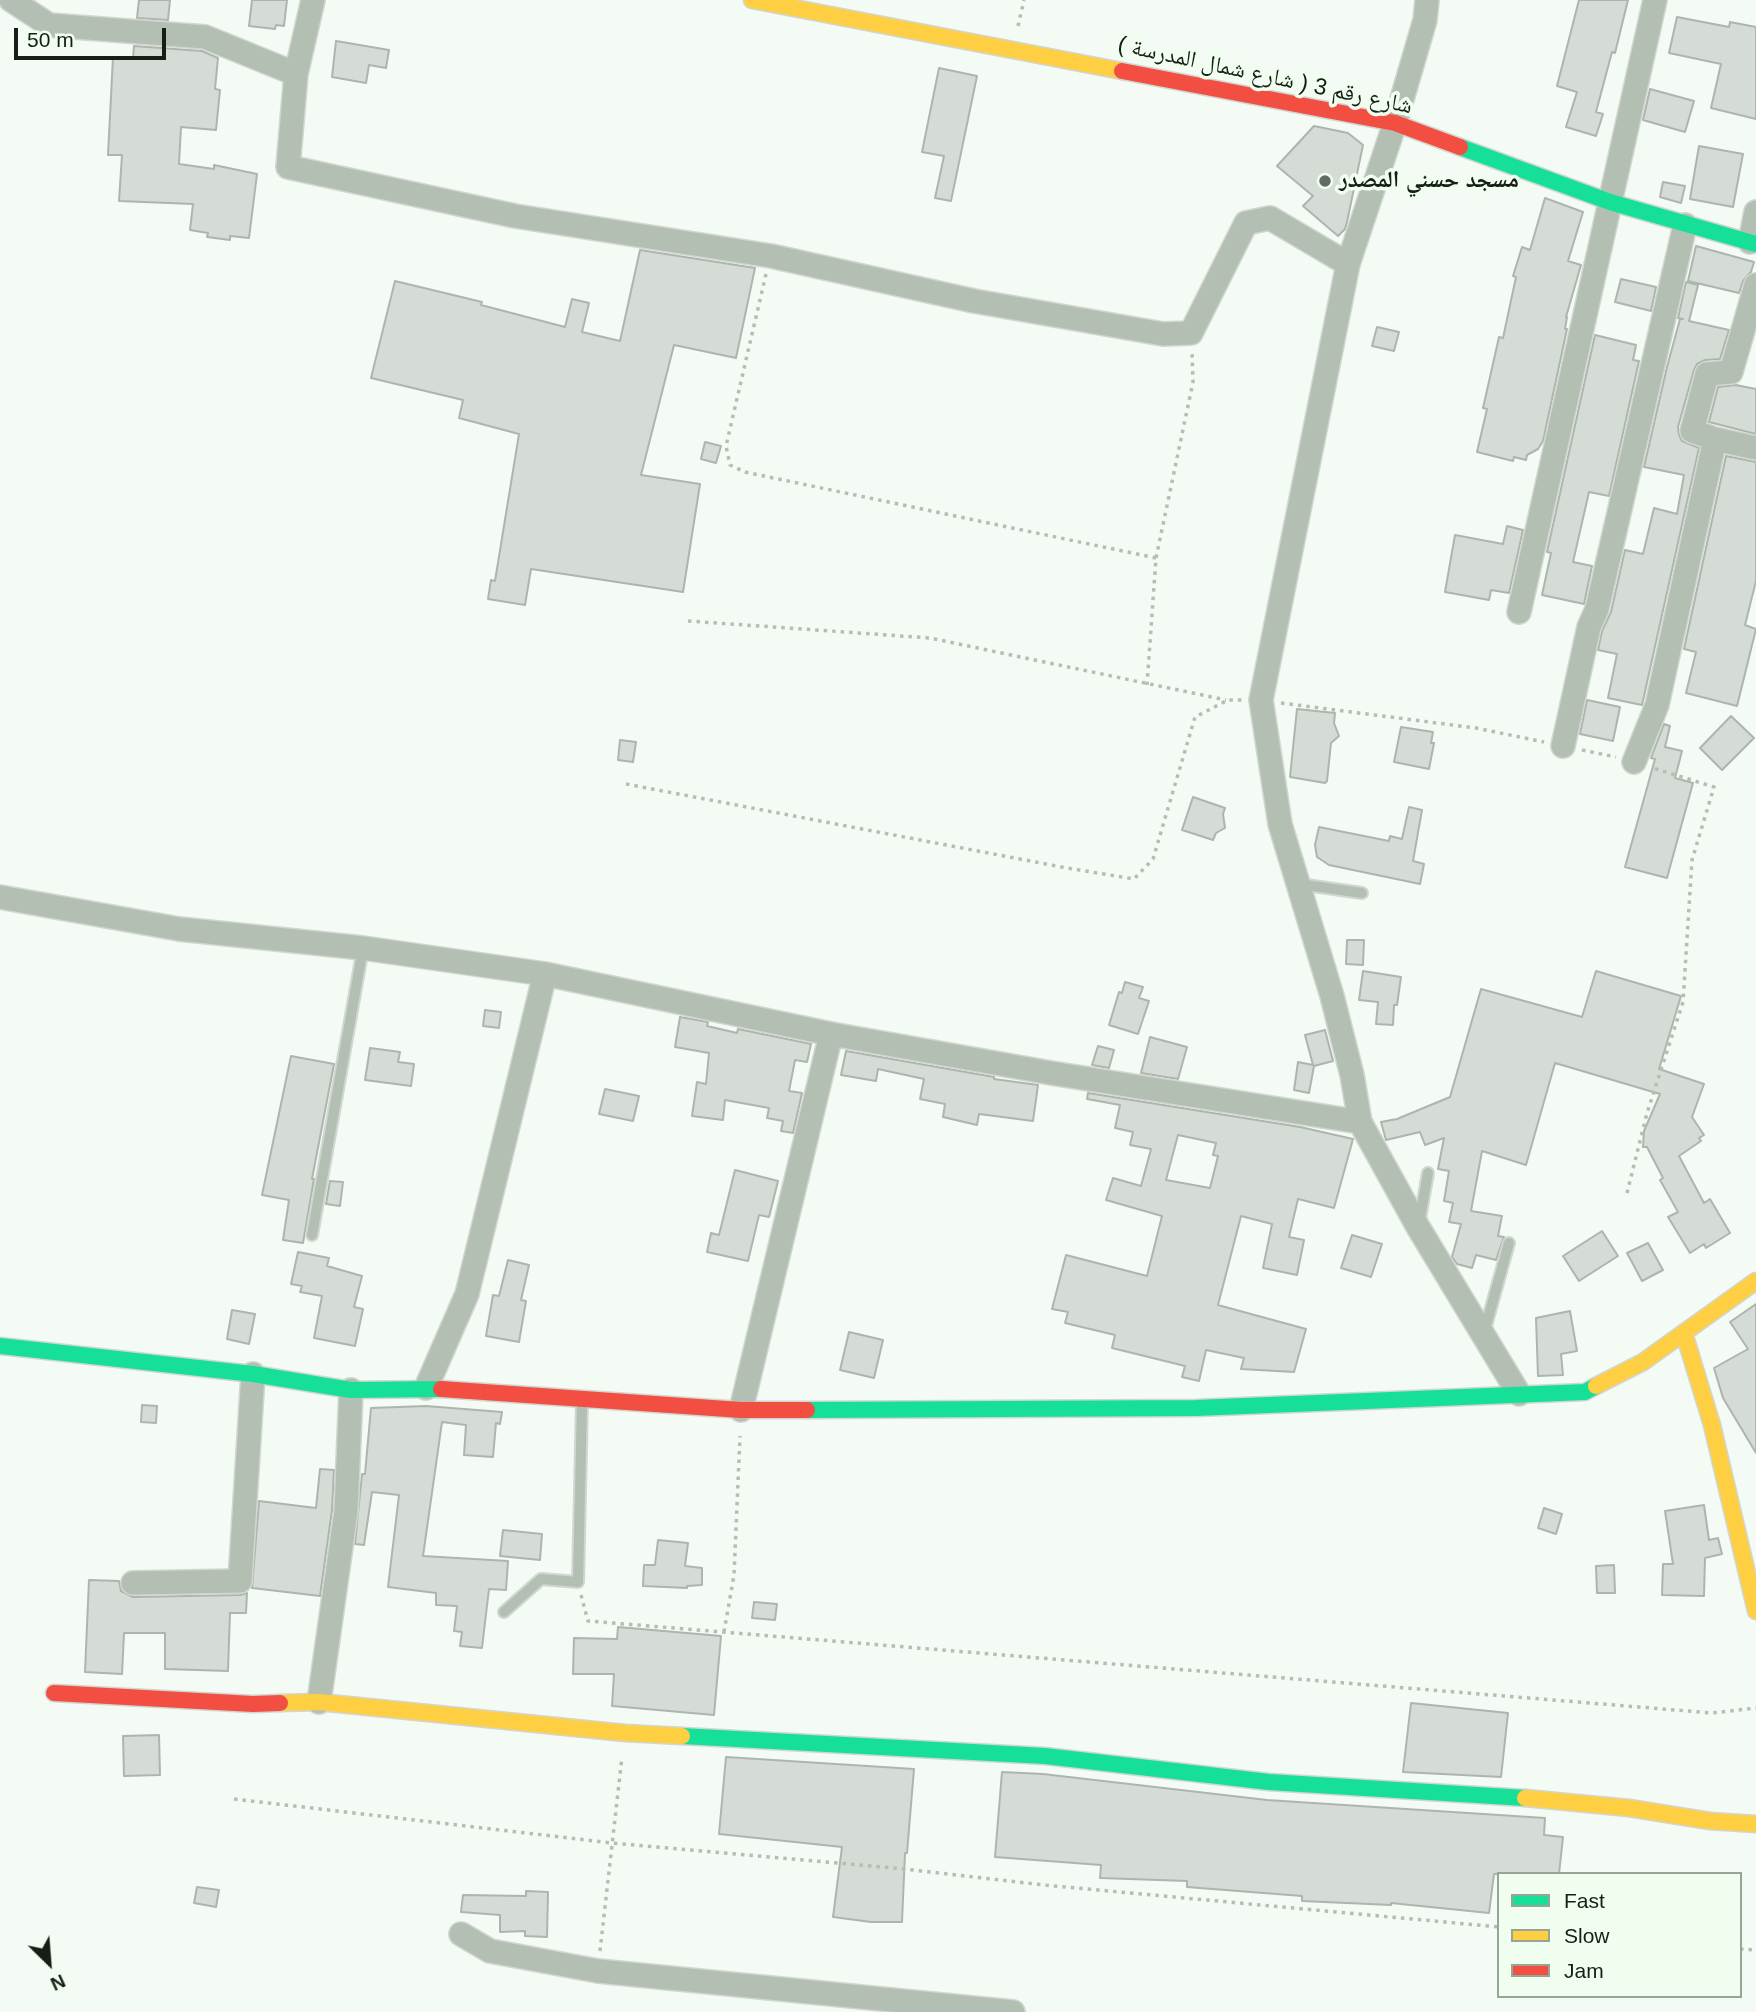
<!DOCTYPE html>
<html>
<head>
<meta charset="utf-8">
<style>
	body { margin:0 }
	#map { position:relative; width:1756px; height:2012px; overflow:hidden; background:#f4faf4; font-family:Arial,sans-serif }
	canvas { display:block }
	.legend { position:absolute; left:1497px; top:1872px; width:245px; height:126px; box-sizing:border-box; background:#f0fef0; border:2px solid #99a499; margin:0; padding:9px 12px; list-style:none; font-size:21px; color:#161e16 }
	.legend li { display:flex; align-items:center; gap:14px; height:35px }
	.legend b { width:35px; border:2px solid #99a499 }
	.north { position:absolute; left:14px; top:1928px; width:70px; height:70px; -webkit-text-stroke:5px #f0fef0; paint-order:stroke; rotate:155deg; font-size:19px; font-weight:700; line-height:28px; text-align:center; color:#161e16 }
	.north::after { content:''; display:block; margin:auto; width:24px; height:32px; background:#161e16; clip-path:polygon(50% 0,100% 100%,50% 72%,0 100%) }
	.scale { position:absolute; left:14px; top:28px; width:152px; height:32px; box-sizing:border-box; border:4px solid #161e16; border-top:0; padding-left:9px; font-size:21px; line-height:24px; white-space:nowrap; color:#161e16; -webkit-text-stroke:5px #f0fef0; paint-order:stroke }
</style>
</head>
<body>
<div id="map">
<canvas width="1756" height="2012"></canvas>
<ul class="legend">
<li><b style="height:9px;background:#16e098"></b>Fast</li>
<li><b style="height:9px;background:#ffcf43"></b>Slow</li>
<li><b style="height:9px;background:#f24e42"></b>Jam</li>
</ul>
<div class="north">N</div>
<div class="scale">50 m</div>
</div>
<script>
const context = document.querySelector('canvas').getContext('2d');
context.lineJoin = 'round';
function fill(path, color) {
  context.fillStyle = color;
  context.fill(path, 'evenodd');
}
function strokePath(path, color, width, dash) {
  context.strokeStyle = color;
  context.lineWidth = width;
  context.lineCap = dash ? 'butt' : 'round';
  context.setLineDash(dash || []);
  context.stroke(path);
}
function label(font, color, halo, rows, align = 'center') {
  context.font = font + ' Arial,"Noto Naskh Arabic",sans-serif';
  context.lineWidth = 7;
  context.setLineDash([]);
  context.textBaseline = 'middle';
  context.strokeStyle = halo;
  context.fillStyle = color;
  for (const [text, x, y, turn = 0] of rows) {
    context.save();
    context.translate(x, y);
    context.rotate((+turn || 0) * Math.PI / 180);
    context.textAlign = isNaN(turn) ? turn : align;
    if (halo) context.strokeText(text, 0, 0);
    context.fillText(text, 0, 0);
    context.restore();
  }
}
const building = new Path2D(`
	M139 0H170L168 20 137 18Z
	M252 0H287L284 26 276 25 275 29 249 26Z
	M1579 0H1628L1615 53 1612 52 1596 112 1603 114 1596 136 1566 127 1577 92 1557 86Z
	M1677 17 1729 27 1730 22 1756 27V119L1711 108 1721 64 1669 53Z
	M336 41 389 50 386 68 369 65 366 83 332 77Z
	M134 46 202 51 218 58 215 89 220 90 216 130 181 127 179 164 214 169V165L257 174 249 238 230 236V240L207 237 208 233 190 230 193 204 119 201 122 155H108L113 57 133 58Z
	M939 68 977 76 951 201 935 198 944 156 922 152Z
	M1650 89 1694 101 1685 132 1643 120Z
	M1314 126 1348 133 1363 145 1347 222 1345 229 1338 236 1303 206 1313 196 1277 166Z
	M1699 146 1743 154 1733 207 1690 199Z
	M1663 182 1685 186 1681 203 1660 197Z
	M1545 198 1583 212 1568 261 1581 265 1566 317H1567L1565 329H1567L1543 441 1538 449 1527 455 1526 460 1514 457 1513 461 1477 452 1487 409 1483 408 1499 337 1503 338 1516 277 1513 276 1522 247 1530 250Z
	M1696 246 1754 262 1751 272 1743 281 1739 293 1688 281Z
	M640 250 755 268 736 358 674 345 641 475 700 484 683 592 531 569 525 605 488 599 491 580 495 581 519 434 459 418 463 400 371 378 395 281 482 302 481 305 565 327 572 299 589 303 582 332 620 341Z
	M1621 279 1656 287 1651 311 1615 302Z
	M1686 282 1698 285 1689 321 1729 330 1720 359 1705 360 1697 364 1694 370 1678 427 1679 435 1682 441 1699 448 1642 705 1608 698 1617 654 1598 650 1602 631 1611 612 1625 550 1643 554 1654 508 1677 514 1684 475 1644 467 1667 367 1680 319H1683L1678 318Z
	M1377 327 1399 332 1394 351 1372 346Z
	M1595 335 1636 345 1633 360 1639 361 1609 496 1589 492 1573 562 1592 566 1584 604 1542 595 1551 553 1547 552Z
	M1736 385 1756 389V434L1709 422 1718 387Z
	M705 442 721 446 716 463 701 459Z
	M1726 456 1756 462V581L1745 625 1756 629 1737 706 1686 693 1696 652 1684 649Z
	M1507 526 1523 530 1509 593 1491 590 1489 600 1445 592 1455 535 1503 544Z
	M1587 700 1620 707 1613 741 1580 734Z
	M1297 709 1335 713 1334 723 1339 736 1331 743 1327 781 1325 783 1290 777Z
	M1731 716 1754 738 1722 770 1700 748Z
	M1664 724 1670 726 1665 747 1682 751 1675 778 1693 783 1667 878 1625 867 1655 759 1651 758Z
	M1401 727 1433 732 1431 743H1434L1429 769 1394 762Z
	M620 740 636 742 633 762 618 760Z
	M1193 797 1225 808 1223 814 1225 828 1216 833 1213 840 1182 830Z
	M1409 807 1422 810 1413 861 1424 864 1420 884 1329 865 1317 857 1315 845 1319 827 1389 841 1390 836 1402 839Z
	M1347 940H1364L1363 965 1346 964Z
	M1363 971 1401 977 1397 1005H1394L1393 1025 1376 1024 1378 1002 1359 1000Z
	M1596 971 1681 996 1659 1069 1704 1084 1692 1117 1704 1135 1699 1138 1701 1141 1679 1156 1704 1203 1710 1199 1730 1233 1706 1248 1704 1244 1690 1253 1668 1217 1678 1212 1660 1180 1663 1178 1647 1147H1643L1644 1131 1660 1094 1555 1063 1526 1165 1482 1151 1471 1211 1502 1216 1498 1236 1504 1237 1496 1260 1476 1255 1472 1268 1457 1264 1452 1257 1461 1224 1449 1222 1453 1203 1444 1201 1449 1171 1438 1169 1444 1138 1425 1145 1420 1132 1386 1140 1381 1122 1397 1119 1450 1097 1481 989 1582 1017Z
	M1125 982 1143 987 1139 998 1149 1001 1138 1034 1109 1025 1119 992 1122 993Z
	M485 1010 501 1012 499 1028 483 1026Z
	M680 1017 708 1022 707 1026 737 1033 738 1029 811 1044 807 1062 795 1060 789 1091 802 1093 793 1133 781 1131 783 1121 767 1118 769 1108 725 1100 723 1120 692 1116 697 1082 706 1084 709 1053 675 1047Z
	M1325 1030 1333 1061 1314 1066 1309 1093 1294 1090 1298 1062 1313 1065 1305 1035Z
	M1150 1037 1187 1047 1178 1079 1141 1073Z
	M1098 1046 1114 1050 1109 1068 1092 1065Z
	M370 1048 400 1052 398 1062 414 1064 411 1086 365 1080Z
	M846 1051 994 1077V1079L1038 1085 1033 1121 979 1114 977 1125 943 1117 945 1104 920 1099 924 1079 878 1069 876 1081 841 1075Z
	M291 1056 334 1064 312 1179H314L303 1243 283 1240 289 1200 262 1195Z
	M605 1089 639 1096 633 1121 599 1114Z
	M1088 1093 1300 1127 1353 1139 1334 1208 1298 1199 1289 1237 1304 1240 1297 1275 1263 1268 1272 1224 1241 1216 1218 1305 1306 1329 1294 1372 1241 1369 1244 1358 1206 1350 1199 1381 1182 1377 1185 1366 1112 1348 1115 1335 1065 1323 1068 1312 1052 1309 1066 1255 1147 1276 1162 1216 1106 1200 1113 1178 1141 1186 1151 1149 1130 1145 1133 1132 1115 1128 1120 1105 1087 1099ZM1178 1135 1216 1143 1213 1155 1218 1156 1210 1188 1166 1180Z
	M735 1170 778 1181 769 1217 759 1215 748 1261 707 1252 711 1233 719 1235Z
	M330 1181 343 1182 340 1206 326 1204Z
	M1602 1231 1618 1256 1579 1281 1563 1256Z
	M1352 1235 1382 1244 1371 1277 1341 1268Z
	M1648 1243 1663 1270 1642 1281 1627 1253Z
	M298 1252 329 1258 327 1266 362 1276 354 1307 363 1309 355 1346 314 1338 322 1296 300 1292 302 1286 291 1284Z
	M508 1260 529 1265 521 1300 526 1301 519 1342 486 1336 493 1295 499 1296Z
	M1756 1304V1453L1723 1398 1714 1368 1748 1349 1730 1322Z
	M232 1310 255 1314 249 1344 227 1339Z
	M1570 1311 1577 1351 1561 1354 1563 1375 1538 1376 1536 1318Z
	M849 1332 883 1340 874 1378 840 1370Z
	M142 1405 157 1406 156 1423 141 1422Z
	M426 1406 502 1412 500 1424 496 1423 493 1457 464 1455 466 1425 442 1422 423 1556 508 1561 506 1590 489 1589 482 1648 460 1646 462 1632 454 1631 457 1606 436 1605V1593L388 1587 399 1495 372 1492 364 1545 355 1544 362 1474H365L371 1408Z
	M320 1469 334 1470 332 1510 320 1596 252 1588 259 1501 316 1508Z
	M1704 1505 1709 1540 1718 1538 1722 1554 1705 1558 1704 1596 1662 1595 1663 1564H1673L1665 1511Z
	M1544 1508 1562 1514 1556 1534 1538 1528Z
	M503 1530 542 1534 540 1560 500 1556Z
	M658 1540 688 1543 685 1566 702 1568V1585L687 1586V1588L643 1586 644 1565H655Z
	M1614 1565 1615 1593H1597L1596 1566Z
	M89 1580 119 1581 121 1591 133 1597 240 1595 247 1593 246 1613H230L228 1671 165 1669V1633H124L122 1674 85 1672Z
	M754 1602 777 1604 775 1620 752 1618Z
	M618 1627 721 1636 714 1715 612 1706 614 1674H573L574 1638 617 1639Z
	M1411 1703 1508 1713 1501 1777 1403 1772Z
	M159 1735 160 1775 124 1776 123 1736Z
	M726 1757 914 1769 907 1853H905L902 1922H871L833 1917 842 1847 719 1834Z
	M1002 1772 1043 1774 1267 1800 1545 1818 1544 1835 1563 1837 1559 1874H1494L1489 1913 1391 1903V1905L1302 1901V1896L1187 1887V1881L1100 1878 1101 1865 995 1857Z
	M197 1887 219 1890 216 1907 194 1903Z
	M526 1891 548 1892 547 1937 525 1936V1931L500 1932V1915L461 1912 463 1895 526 1896Z`);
fill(building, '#d5dcd5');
strokePath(building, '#aeb4ae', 2);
const lane = new Path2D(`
	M1299 884 1362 893
	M1419 1224 1428 1173
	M312 1235 363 948
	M1484 1333 1509 1243
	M504 1612 541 1579 578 1582 582 1402`);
const street = new Path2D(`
	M11 0 49 25 205 37 296 74 288 167 515 216 771 256 974 301 1163 334 1191 333 1246 223 1270 218 1348 264
	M1427 0 1425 20 1395 123 1348 264 1261 700 1280 824 1332 996 1352 1075 1360 1122 1418 1227 1519 1394
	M296 74 313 0
	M1750 242 1756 212
	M1715 439 1756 448
	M1519 612 1655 0
	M1563 746 1589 627 1597 609 1685 225
	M1634 762 1657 705 1715 439 1692 431 1707 374 1731 372 1756 285
	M0 897 179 929 363 948 545 974 831 1034 1051 1073 1360 1122
	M426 1388 467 1294 545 974
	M741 1410 831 1034
	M133 1583 240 1581 253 1374
	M319 1702 346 1511 351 1390
	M461 1934 490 1951 598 1971 1013 2012`);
const fast = new Path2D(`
	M1460 147 1610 202 1756 244
	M0 1346 253 1374 351 1390 441 1389
	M807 1410 1196 1408 1585 1392 1596 1386
	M682 1736 1045 1756 1269 1782 1525 1798`);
const slow = new Path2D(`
	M752 0 1122 71
	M1684 1333 1712 1425 1756 1611
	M1596 1386 1643 1362 1756 1281
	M280 1703 319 1702 625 1733 682 1736
	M1525 1798 1629 1808 1710 1821 1756 1824`);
const jam = new Path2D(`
	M1122 71 1395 123 1460 147
	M441 1389 741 1410H807
	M54 1693 253 1704 280 1703`);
strokePath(lane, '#d1d6d1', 14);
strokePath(street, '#d1d6d1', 26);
strokePath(fast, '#d1d6d1', 19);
strokePath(slow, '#d1d6d1', 19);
strokePath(jam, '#d1d6d1', 19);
strokePath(new Path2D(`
	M1018 26 1024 0
	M766 274 726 446 730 465 745 472 1156 558
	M688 621 930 638 1226 700
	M1147 685 1156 558 1193 382 1192 352
	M1281 703 1476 728 1544 742
	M1582 750 1616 757
	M626 784 1067 868 1134 879 1153 859 1195 717 1228 700H1242
	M1627 1193 1647 1113 1683 1002 1692 860 1714 787 1653 768
	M581 1595 588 1621 1712 1713 1756 1708
	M724 1632 734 1575 740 1436
	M234 1799 612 1843 904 1869 1044 1885 1499 1927
	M1740 1949 1756 1950
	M600 1951 622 1757`), '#b4beb4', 3.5, [3.5, 5]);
strokePath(lane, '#b3bfb3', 10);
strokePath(street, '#b3bfb3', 23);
strokePath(fast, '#16e098', 16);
strokePath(slow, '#ffcf43', 16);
strokePath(jam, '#f24e42', 16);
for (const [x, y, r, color] of [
	[1325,181,7,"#646b64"]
]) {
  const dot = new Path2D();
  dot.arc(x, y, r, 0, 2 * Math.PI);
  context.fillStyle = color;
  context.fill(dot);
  strokePath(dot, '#f0fef0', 2.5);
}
label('23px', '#161e16', '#f0fef0', [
	["شارع رقم 3 ( شارع شمال المدرسة )",1265,76,12]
]);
label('bold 23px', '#161e16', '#f0fef0', [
	["مسجد حسني المصدر",1339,181]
], 'left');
</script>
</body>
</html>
